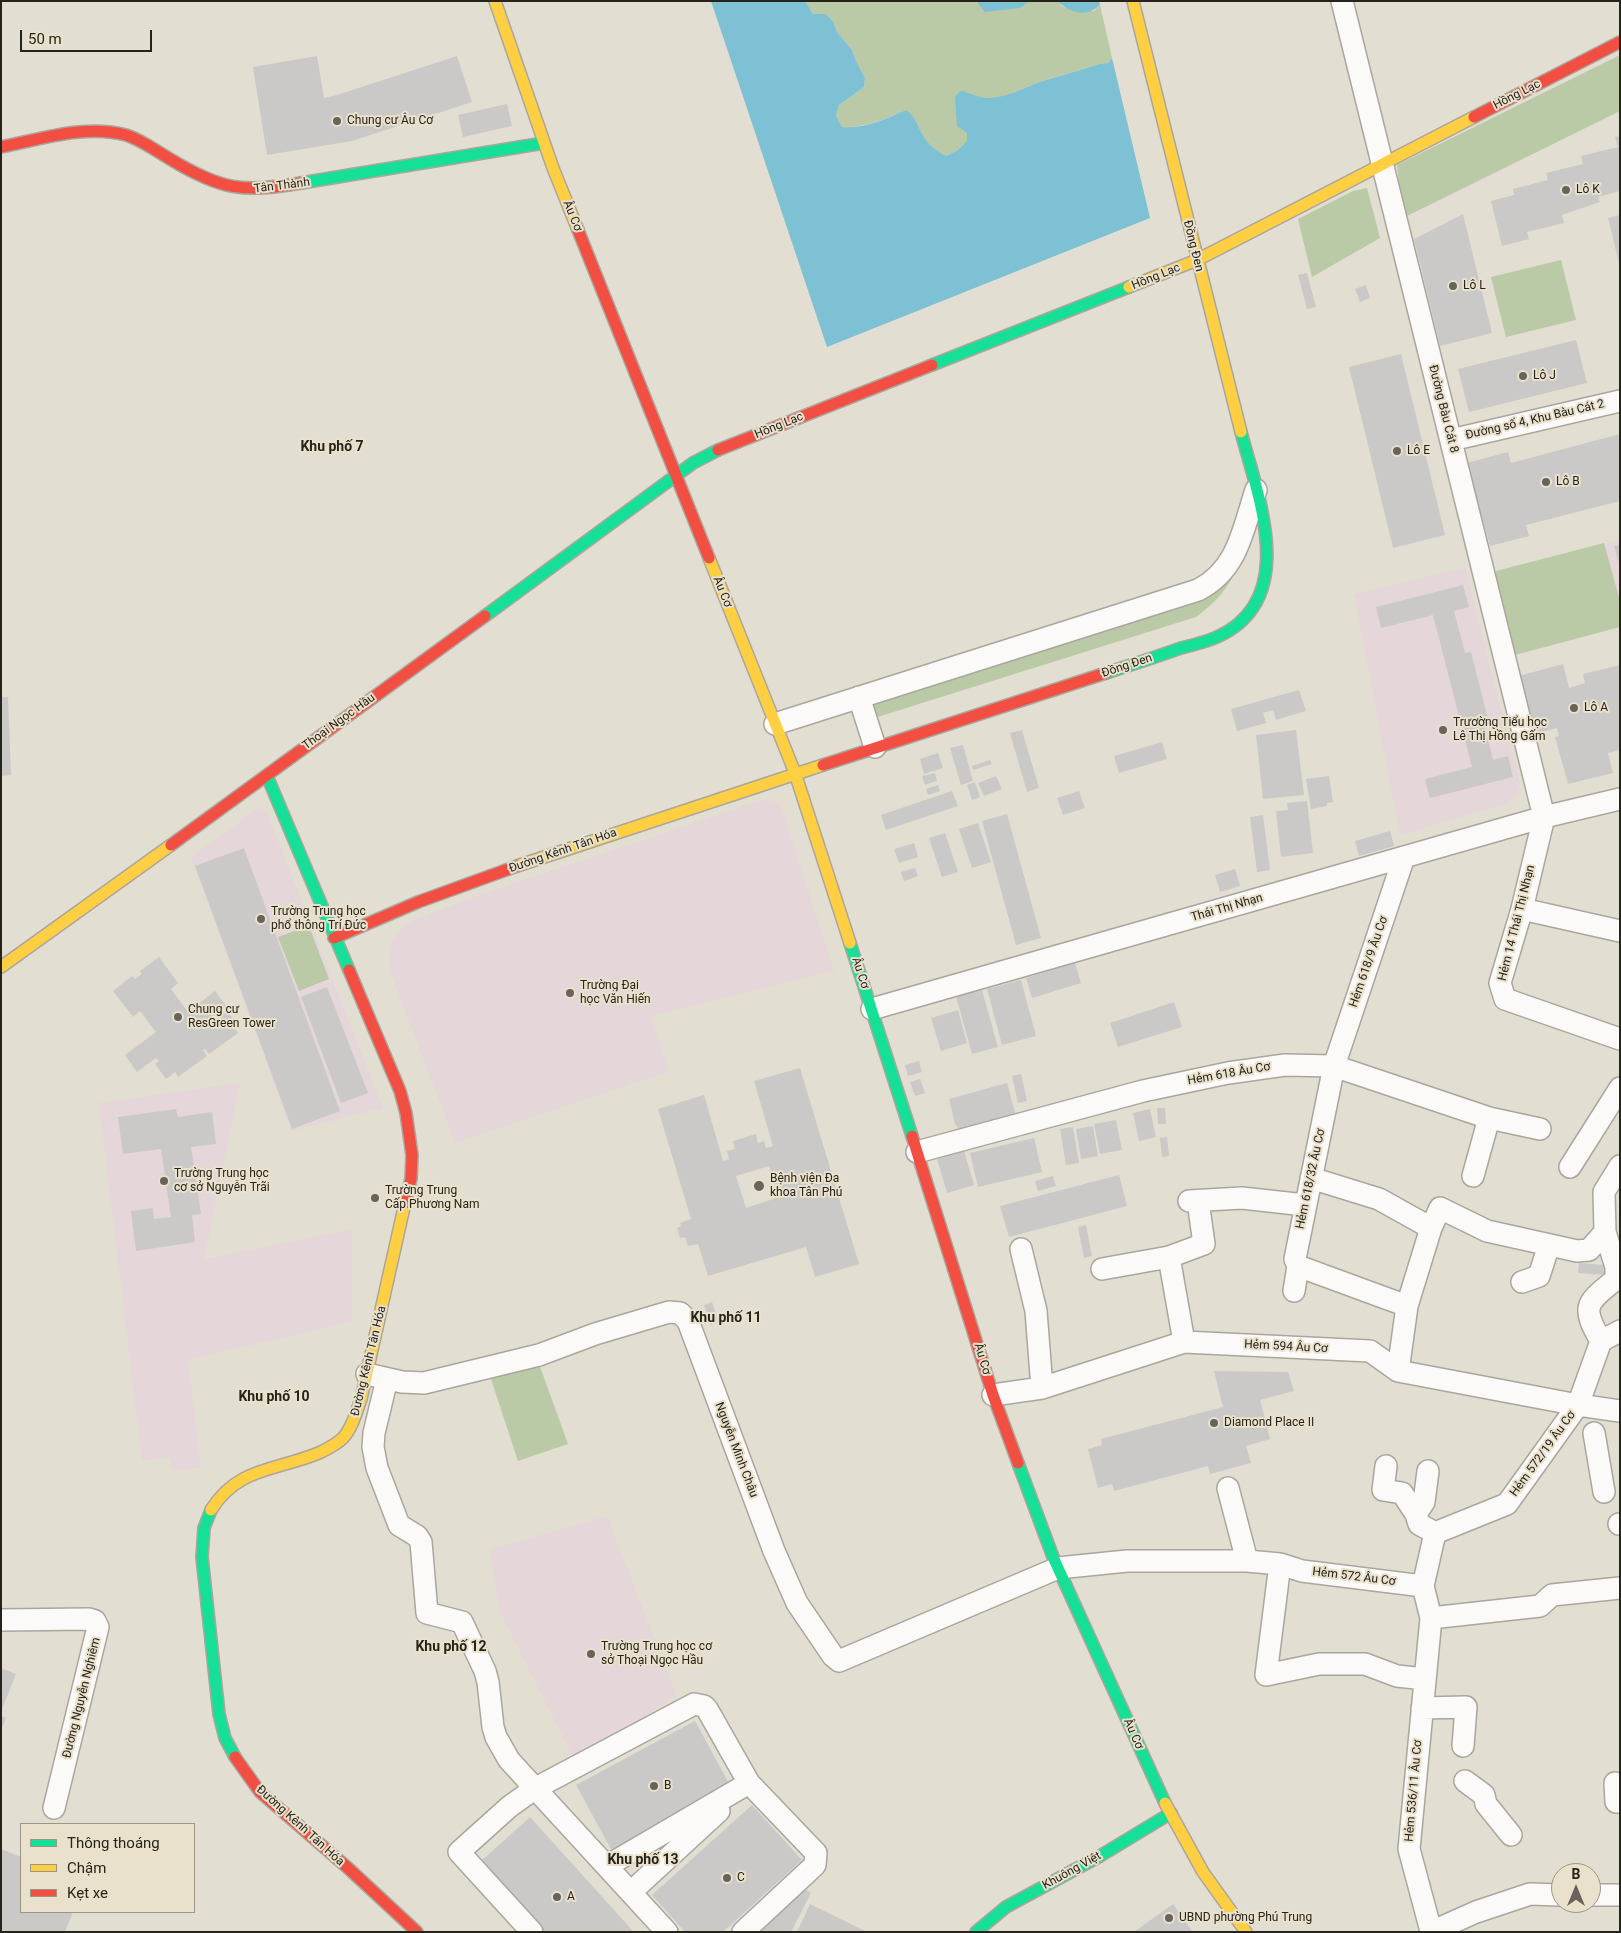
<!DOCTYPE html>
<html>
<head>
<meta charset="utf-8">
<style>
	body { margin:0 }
	#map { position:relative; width:1621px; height:1933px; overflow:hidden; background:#e3ded2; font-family:Roboto,sans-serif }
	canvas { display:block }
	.frame { position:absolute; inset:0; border:2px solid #26231b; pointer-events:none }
	.legend { position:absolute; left:20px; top:1823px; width:175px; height:90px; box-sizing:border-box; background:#e9e1cc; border:1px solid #9b9585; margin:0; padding:6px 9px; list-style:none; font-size:15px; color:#26231b }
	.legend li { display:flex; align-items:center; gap:10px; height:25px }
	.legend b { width:25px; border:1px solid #9b9585 }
	.north { position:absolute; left:1551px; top:1863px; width:50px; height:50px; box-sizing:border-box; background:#e9e1cc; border:1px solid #9b9585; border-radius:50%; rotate:0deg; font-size:14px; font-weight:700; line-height:20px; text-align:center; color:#26231b }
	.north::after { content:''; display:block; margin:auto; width:18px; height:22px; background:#68645b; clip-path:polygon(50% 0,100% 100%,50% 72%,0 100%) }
	.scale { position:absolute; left:20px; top:30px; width:132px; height:22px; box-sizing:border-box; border:2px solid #26231b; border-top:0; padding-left:6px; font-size:15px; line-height:18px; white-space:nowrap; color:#26231b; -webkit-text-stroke:4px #e9e1cc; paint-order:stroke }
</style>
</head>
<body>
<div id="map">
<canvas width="1621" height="1933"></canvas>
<div class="frame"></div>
<ul class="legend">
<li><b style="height:6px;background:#16e098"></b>Thông thoáng</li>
<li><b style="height:6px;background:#ffcf43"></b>Chậm</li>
<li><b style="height:6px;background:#f24e42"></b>Kẹt xe</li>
</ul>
<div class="north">B</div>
<div class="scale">50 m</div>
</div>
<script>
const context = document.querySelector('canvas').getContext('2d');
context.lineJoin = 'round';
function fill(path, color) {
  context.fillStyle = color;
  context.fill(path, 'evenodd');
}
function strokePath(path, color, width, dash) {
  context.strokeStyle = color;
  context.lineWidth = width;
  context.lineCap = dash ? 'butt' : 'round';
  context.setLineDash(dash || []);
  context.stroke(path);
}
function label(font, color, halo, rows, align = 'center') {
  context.font = font + ' Roboto,sans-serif';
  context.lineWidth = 4;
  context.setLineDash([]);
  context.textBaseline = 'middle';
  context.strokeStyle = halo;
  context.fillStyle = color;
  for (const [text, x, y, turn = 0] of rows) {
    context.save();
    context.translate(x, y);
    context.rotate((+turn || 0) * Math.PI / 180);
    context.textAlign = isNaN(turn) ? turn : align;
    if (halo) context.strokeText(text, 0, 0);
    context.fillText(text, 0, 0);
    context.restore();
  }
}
fill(new Path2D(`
	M1620 539V601L1604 543Z
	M1465 568 1520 783 1518 793 1508 803 1400 835 1354 594Z
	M765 799 777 802 781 806 834 971 651 1016 669 1072 455 1143 390 971V951L392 941 403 927 414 920 477 896Z
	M259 808 266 810 383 1108 291 1131 191 857Z
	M240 1083 204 1259 352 1229V1321L188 1360 201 1467 172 1471 170 1458 142 1460 99 1103Z
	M607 1516 677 1697 573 1757 500 1612 489 1550Z`), '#e5d6d9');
fill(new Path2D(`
	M805 1H976L977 3 1020 8 1030 1H1057L1063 7 1094 11 1100 5 1112 58 1108 63 1099 64C1080 71 1059 75 1040 82 1016 90 991 108 967 92V142L958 150 946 156C937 151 930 146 924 137 918 128 916 116 906 110 886 119 864 128 842 127L836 116 839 105 864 87 865 78 856 61 852 50 837 32 833 21 826 14H813Z
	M1620 55V111L1403 218 1397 165Z
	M1367 188 1380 238 1312 277 1298 219 1353 191Z
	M1561 260 1576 320 1506 337 1491 277Z
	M1604 543 1620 601V627L1515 655 1492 572Z
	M1241 560C1228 588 1220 599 1196 617L868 720 864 703 1192 604 1216 592Z
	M309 926 329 979 299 991 278 937Z
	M539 1364 568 1444 518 1461 490 1376Z`), '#bacaa6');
fill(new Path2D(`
	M711 1H805L813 14H826L833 21 837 32 852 50 856 61 865 78 864 87 839 105 836 116 842 127C864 129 886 119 906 110 916 116 918 128 924 137 930 146 937 151 946 156L958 150 967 141V133L957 126 955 97 960 91C971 92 978 99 989 98 1008 97 1023 88 1040 82 1060 75 1080 71 1099 64L1108 63 1112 58 1150 218 827 347Z
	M976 1H1030L1020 8 985 12Z
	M1057 1H1099L1100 5C1086 18 1070 13 1057 1Z`), '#7ec0d4');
fill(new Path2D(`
	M317 56 324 98 337 95 457 56 472 102 352 141 267 155 253 67Z
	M507 104 512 126 463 137 458 115Z
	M1620 136V191L1598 197 1600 202 1562 215 1564 223 1527 232 1529 239 1502 246 1491 201 1514 195 1513 189 1548 180 1546 173 1583 164 1581 156 1618 147 1615 137Z
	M1463 214 1492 333 1440 346 1414 239Z
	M1620 215V263H1619L1608 218Z
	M1307 273 1316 307 1307 309 1298 275Z
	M1366 285 1370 298 1360 302 1355 289Z
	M1576 340 1587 383 1469 412 1458 369Z
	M1401 354 1445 535 1393 548 1349 367Z
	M1620 434V501L1526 525 1529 536 1490 546 1467 463 1508 452 1511 463Z
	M1620 545V563H1619L1614 546Z
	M1463 585 1469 607 1454 611 1465 653 1471 652 1488 719 1483 720 1493 760 1508 756 1513 777 1430 798 1425 779 1472 767 1433 615 1381 628 1376 607Z
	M1563 664 1569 688 1585 683 1583 674 1620 665V750L1608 753 1613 773 1568 784 1555 737 1559 736 1557 728 1534 734 1519 676Z
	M1299 690 1306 711 1276 720 1273 710 1263 713 1266 723 1237 731 1231 709Z
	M1 697H8L11 775 1 776Z
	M1022 730 1039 788 1027 792 1010 733Z
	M1296 730 1304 795 1263 799 1256 735Z
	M1162 742 1167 759 1119 773 1114 756Z
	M963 745 973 781 961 785 950 748Z
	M938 753 943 768 924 774 920 759Z
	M990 760 992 764 973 770 972 766Z
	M935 773 937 781 925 785 922 776Z
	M996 776 1002 789 984 796 978 783Z
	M1329 776 1333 802 1327 803V806L1311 809 1306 779Z
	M975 782 980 797 972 800 967 785Z
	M938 785 940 791 928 795 926 789Z
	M952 791 958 806 886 830 881 815Z
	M1079 791 1085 808 1063 815 1057 798Z
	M1307 801 1313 853 1281 857 1276 811 1288 810 1287 803Z
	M1007 814 1041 938 1016 945 982 821Z
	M1263 815 1270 870 1257 872 1250 817Z
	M978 823 991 862 972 868 959 829Z
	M1390 831 1394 846 1359 856 1355 841Z
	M945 833 958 872 942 877 929 838Z
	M914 843 918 857 899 863 894 849Z
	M244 848 340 1111 292 1129 195 866Z
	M915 868 918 876 904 881 901 872Z
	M1235 869 1240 886 1220 892 1215 875Z
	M159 957 178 983 171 989 188 1012 215 991 227 1007 211 1018 214 1021 227 1011 238 1026 235 1029 238 1033 209 1054 205 1049 203 1050 207 1056 178 1077 175 1072 166 1079 155 1064 159 1061 156 1058 137 1072 125 1055 156 1032 140 1011 133 1017 113 991 132 976 135 979 142 974 140 971Z
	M1075 963 1081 983 1032 998 1026 978Z
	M1021 980 1036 1036 1002 1045 987 989Z
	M327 987 368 1093 341 1103 301 997Z
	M982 990 998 1047 972 1054 956 996Z
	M1174 1002 1182 1027 1118 1047 1110 1023Z
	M958 1010 967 1043 941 1051 931 1018Z
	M919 1061 922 1072 908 1076 905 1065Z
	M800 1068 859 1264 815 1277 806 1247 708 1276 698 1244 688 1246 685 1237 680 1238 677 1228 681 1226 680 1223 691 1219 658 1109 704 1095 723 1161 729 1159 727 1151 735 1149 733 1141 756 1134 758 1143 764 1141 766 1148 773 1146 754 1081ZM769 1166 779 1197 746 1208 736 1176Z
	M1021 1074 1027 1101 1018 1103 1012 1076Z
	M920 1079 925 1093 915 1096 910 1082Z
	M1007 1083 1016 1116 964 1130 959 1129 955 1124 949 1099Z
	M1157 1108H1165L1166 1124H1158Z
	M176 1109 178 1117 212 1112 216 1144 191 1147 201 1214 192 1215 195 1242 136 1251 131 1211 153 1208 154 1219 171 1217 161 1149 123 1154 118 1117Z
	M1150 1109 1156 1137 1139 1141 1133 1113Z
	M1116 1120 1122 1150 1100 1154 1094 1124Z
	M1093 1126 1098 1156 1081 1159 1076 1129Z
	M1073 1127 1079 1163 1066 1165 1060 1129Z
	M1167 1137 1169 1156 1162 1157 1160 1138Z
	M1034 1138 1042 1172 978 1187 970 1153Z
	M964 1151 974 1185 947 1193 937 1159Z
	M1119 1175 1127 1206 1009 1237 1000 1206Z
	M1053 1176 1056 1186 1038 1191 1035 1181Z
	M1086 1225 1092 1256 1084 1258 1078 1227Z
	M1579 1263 1605 1265 1604 1275 1578 1273Z
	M712 1302 719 1322 711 1325 704 1305Z
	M1214 1371 1288 1372 1294 1391 1260 1400 1270 1439 1246 1446 1251 1463 1210 1474 1208 1466 1114 1491 1112 1484 1098 1488 1088 1449 1102 1445 1101 1439 1223 1407Z
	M1 1668 16 1674 1 1712Z
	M1 1716 6 1718 1 1730Z
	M695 1721 731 1787 612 1851 576 1785Z
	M752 1805 802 1860 723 1932H685L652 1895Z
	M530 1817 634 1932H544L480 1862Z
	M1 1849 21 1857V1912H73L65 1932H1Z
	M801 1887 811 1893 791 1932H754Z
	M810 1904 867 1932H797Z
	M1173 1904 1193 1932H1134Z`), '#cbc9c7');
const street = new Path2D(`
	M1342 1 1544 817 1522 909 1500 983 1505 999 1620 1039
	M1451 440 1620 401
	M859 697 875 747
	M775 724 1198 590C1238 570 1243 529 1256 490
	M1522 909 1620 931
	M872 1009 1544 817 1620 799
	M917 1152 1143 1091 1228 1073 1285 1065 1334 1066 1489 1118 1540 1129
	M1570 1167 1620 1088
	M1473 1176 1489 1118
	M1311 1178 1379 1199 1431 1228
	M1189 1201 1242 1198 1305 1205
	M1021 1249 1036 1311 1042 1388
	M1169 1257 1204 1244 1198 1201
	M1298 1266 1407 1306
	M1102 1269 1169 1257 1184 1342
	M1522 1282 1539 1276 1549 1245
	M1294 1291 1298 1266 1295 1259 1334 1066 1404 857
	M1601 1341C1580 1305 1587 1303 1616 1279V1267L1605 1232 1604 1192 1620 1166
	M1398 1371 1407 1306 1431 1228 1440 1208 1487 1231 1577 1251 1589 1250 1605 1232
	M367 1374 402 1382 424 1383 539 1355 595 1334 669 1312 680 1313 688 1321 774 1551 797 1603 833 1656 839 1661 1058 1568 1127 1561H1247L1280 1564 1302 1571 1423 1586 1431 1618 1540 1606 1552 1595 1620 1588
	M387 1379 374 1433 373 1447 377 1468 399 1525 417 1536 421 1542 427 1613 462 1622 485 1671 488 1682 493 1727 496 1737 509 1760 667 1932
	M993 1395 1042 1388 1184 1342 1370 1351 1398 1371 1578 1405 1601 1341 1620 1331
	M1594 1433 1604 1492
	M1386 1466 1383 1490 1402 1493 1416 1514 1419 1524 1435 1533
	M1228 1488 1247 1561
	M1416 1514 1424 1502 1428 1471
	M1619 1524H1620
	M1280 1564 1266 1675 1319 1664H1365L1397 1676 1425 1679
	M1423 1586 1435 1533 1507 1504 1578 1405 1620 1411
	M1431 1618 1409 1849 1431 1931
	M1 1620 89 1619 95 1621 98 1627 54 1808
	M1422 1708 1466 1707 1463 1746
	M1465 1781 1484 1795 1486 1804 1511 1835
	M1615 1783 1616 1802H1620
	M607 1866 749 1783
	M631 1892 719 1811
	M1591 1895H1620
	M532 1932 459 1852 509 1807 534 1789 694 1704 704 1706 707 1709 749 1783 816 1853 815 1865 743 1932
	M1431 1932 1476 1912 1530 1894 1561 1895`);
const fast = new Path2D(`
	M301 183 544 143
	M932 365 1129 287
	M485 616 693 463 718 450
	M1106 673C1131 665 1156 657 1181 648 1193 645 1206 642 1217 637 1300 600 1258 497 1241 432
	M267 776 349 970
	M850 943 912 1136
	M1018 1463 1053 1557 1165 1803
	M211 1510 204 1528 202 1557 219 1714 225 1738 235 1757
	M976 1932 1006 1907 1100 1856 1171 1813`);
const slow = new Path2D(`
	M495 1 553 168 578 230
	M1133 1 1241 432
	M1129 287 1197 260 1474 117
	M709 558 795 773 850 943
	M517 866 823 765
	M1 967 171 845
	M211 1510C238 1466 278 1471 321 1452 329 1448 337 1444 343 1438 353 1427 356 1412 361 1399L405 1203
	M1165 1803 1203 1872 1246 1932`);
const jam = new Path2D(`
	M1474 117 1620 42
	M1 147C41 139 86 124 126 135 142 140 156 151 170 159 221 190 243 193 301 183
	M578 230 709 558
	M718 450 932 365
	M823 765 1106 673
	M171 845 485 616
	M334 938 418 902 517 866
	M349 970 400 1091 406 1113 412 1155 411 1179 405 1203
	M912 1136 993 1395 1018 1463
	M235 1757 260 1792 348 1868 417 1932`);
strokePath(street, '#aaa69d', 24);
strokePath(fast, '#aaa69d', 14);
strokePath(slow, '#aaa69d', 14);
strokePath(jam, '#aaa69d', 14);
strokePath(street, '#fbfaf8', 21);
strokePath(fast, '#16e098', 11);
strokePath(slow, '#ffcf43', 11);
strokePath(jam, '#f24e42', 11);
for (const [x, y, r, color] of [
	[337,121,5,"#68645b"],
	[1566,190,5,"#68645b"],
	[1453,286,5,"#68645b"],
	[1523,376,5,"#68645b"],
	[1397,451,5,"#68645b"],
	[1546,482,5,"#68645b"],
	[1574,708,5,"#68645b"],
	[1443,730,5,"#68645b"],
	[261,919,5,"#68645b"],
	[570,993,5,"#68645b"],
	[178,1017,5,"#68645b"],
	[164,1181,5,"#68645b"],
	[759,1186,6,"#68645b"],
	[375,1198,5,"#68645b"],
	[1214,1423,5,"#68645b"],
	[591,1654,5,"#68645b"],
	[654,1786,5,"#68645b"],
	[727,1878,5,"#68645b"],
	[557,1897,5,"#68645b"],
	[1169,1918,5,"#68645b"]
]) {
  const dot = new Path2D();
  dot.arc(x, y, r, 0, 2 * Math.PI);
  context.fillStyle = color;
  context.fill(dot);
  strokePath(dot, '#e9e1cc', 2);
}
label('12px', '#26231b', '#e9e1cc', [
	["Hồng Lạc",1517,95,-27],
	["Tân Thành",282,186,-7],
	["Âu Cơ",572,216,68],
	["Đồng Đen",1193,246,76],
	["Hồng Lạc",1156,277,-22],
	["Đường Bàu Cát 8",1443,409,76],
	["Đường số 4, Khu Bàu Cát 2",1535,420,-13],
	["Hồng Lạc",779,426,-22],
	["Âu Cơ",722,592,68],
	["Đồng Đen",1127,666,-18],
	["Thoại Ngọc Hầu",339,722,-36],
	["Đường Kênh Tân Hóa",563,851,-19],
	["Thái Thị Nhạn",1227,908,-16],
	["Hẻm 14 Thái Thị Nhạn",1517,923,-76],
	["Hẻm 618/9 Âu Cơ",1369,962,-71],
	["Âu Cơ",860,973,72],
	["Hẻm 618 Âu Cơ",1229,1074,-10],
	["Hẻm 618/32 Âu Cơ",1311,1179,-78],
	["Hẻm 594 Âu Cơ",1286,1347,3],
	["Âu Cơ",982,1359,73],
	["Đường Kênh Tân Hóa",369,1361,-76],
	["Nguyễn Minh Châu",736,1450,69],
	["Hẻm 572/19 Âu Cơ",1543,1454,-54],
	["Hẻm 572 Âu Cơ",1354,1577,7],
	["Đường Nguyễn Nghiêm",82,1698,-76],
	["Âu Cơ",1133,1734,66],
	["Hẻm 536/11 Âu Cơ",1414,1791,-85],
	["Đường Kênh Tân Hóa",300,1826,42],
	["Khuông Việt",1072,1871,-29]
]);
label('12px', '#26231b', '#e9e1cc', [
	["Chung cư Âu Cơ",347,121],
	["Lô K",1576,190],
	["Lô L",1463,286],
	["Lô J",1533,376],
	["Lô E",1407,451],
	["Lô B",1556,482],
	["Lô A",1584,708],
	["Trươờng Tiểu học",1453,723],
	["Lê Thị Hồng Gấm",1453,737],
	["Trường Trung học",271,912],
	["phổ thông Trí Đức",271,926],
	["Trường Đại",580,986],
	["học Văn Hiến",580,1000],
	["Chung cư",188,1010],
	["ResGreen Tower",188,1024],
	["Trường Trung học",174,1174],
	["cơ sở Nguyễn Trãi",174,1188],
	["Bệnh viện Đa",770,1179],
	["khoa Tân Phú",770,1193],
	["Trường Trung",385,1191],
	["Cấp Phương Nam",385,1205],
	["Diamond Place II",1224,1423],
	["Trường Trung học cơ",601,1647],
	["sở Thoại Ngọc Hầu",601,1661],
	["B",664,1786],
	["C",737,1878],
	["A",567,1897],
	["UBND phường Phú Trung",1179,1918]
], 'left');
label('bold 14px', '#26231b', '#e9e1cc', [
	["Khu phố 7",332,447],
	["Khu phố 11",726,1318],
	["Khu phố 10",274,1397],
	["Khu phố 12",451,1647],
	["Khu phố 13",643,1860]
]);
</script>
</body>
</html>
